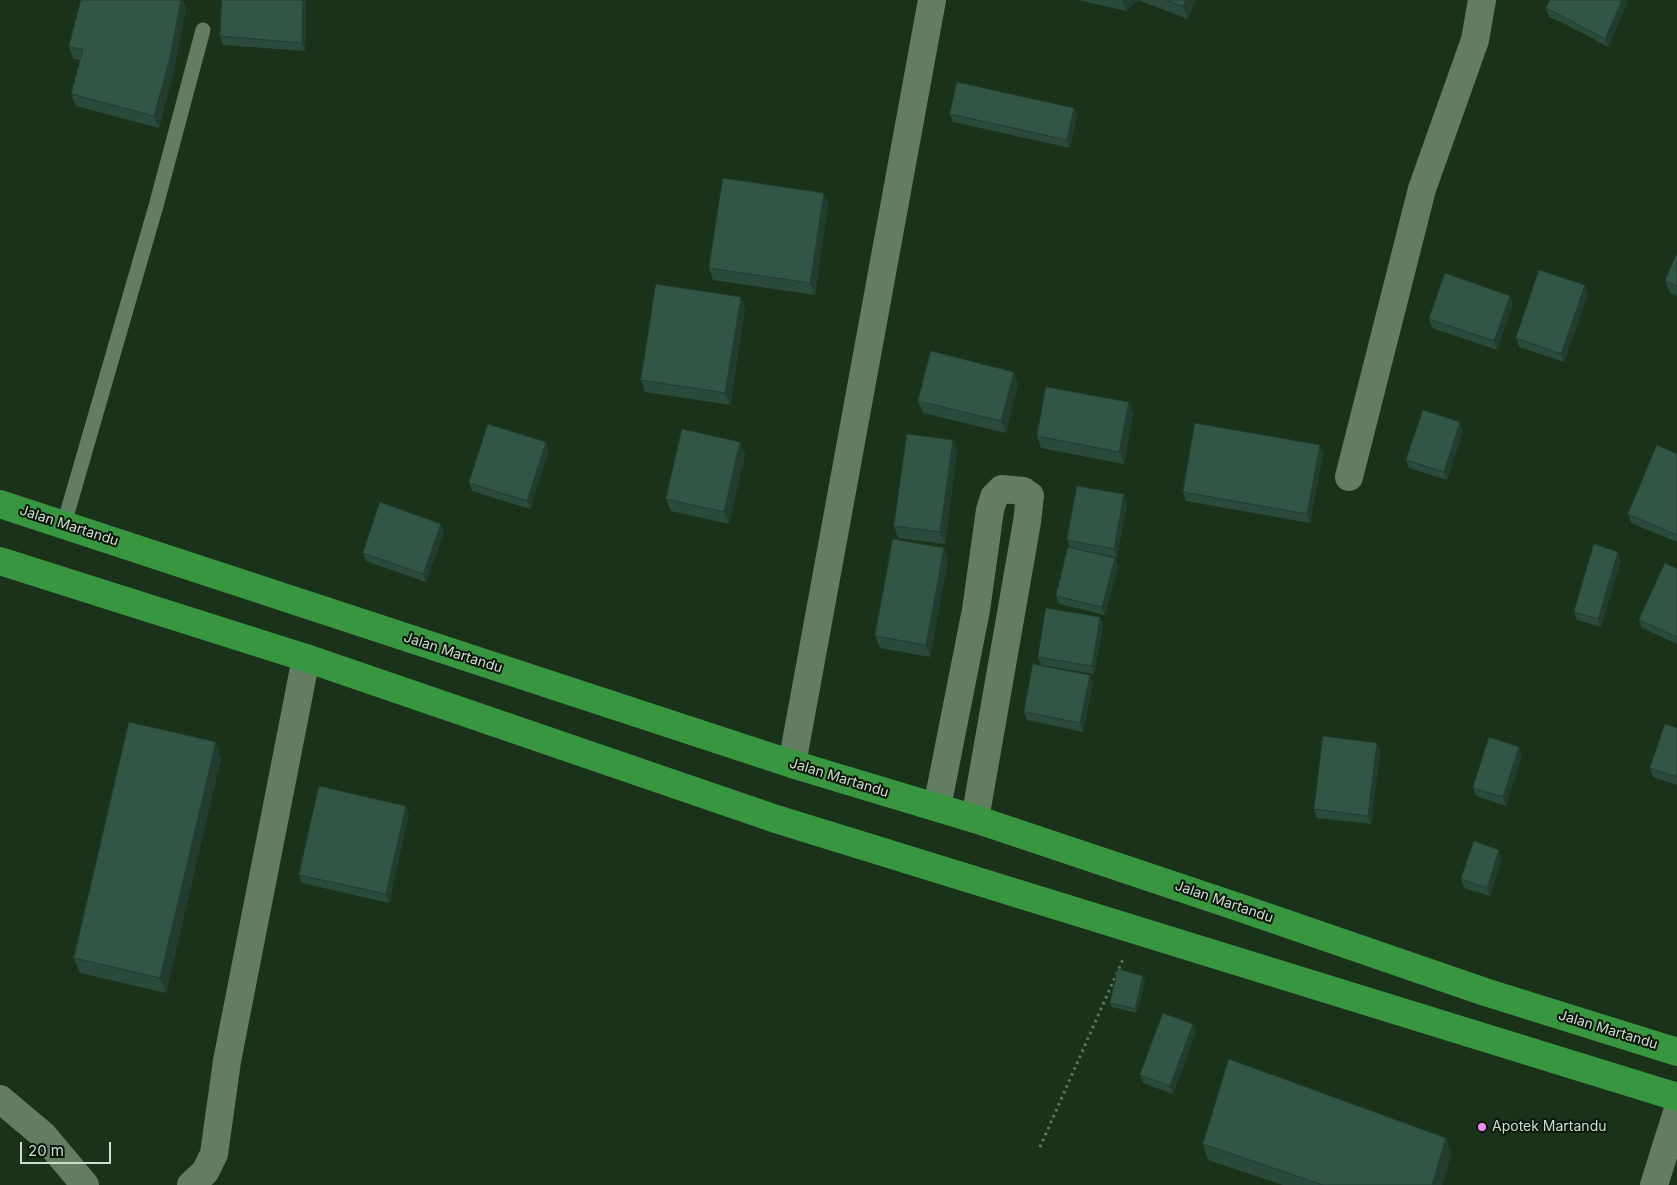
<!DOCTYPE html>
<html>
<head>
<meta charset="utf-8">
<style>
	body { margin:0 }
	#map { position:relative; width:1677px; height:1185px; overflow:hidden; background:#1a321a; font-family:Inter,sans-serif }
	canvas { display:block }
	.scale { position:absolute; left:20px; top:1142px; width:91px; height:22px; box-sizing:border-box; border:2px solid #ceddcd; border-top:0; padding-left:6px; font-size:15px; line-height:18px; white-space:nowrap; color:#ceddcd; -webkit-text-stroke:4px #0c170c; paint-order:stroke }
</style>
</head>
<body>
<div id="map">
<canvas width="1677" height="1185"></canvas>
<div class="scale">20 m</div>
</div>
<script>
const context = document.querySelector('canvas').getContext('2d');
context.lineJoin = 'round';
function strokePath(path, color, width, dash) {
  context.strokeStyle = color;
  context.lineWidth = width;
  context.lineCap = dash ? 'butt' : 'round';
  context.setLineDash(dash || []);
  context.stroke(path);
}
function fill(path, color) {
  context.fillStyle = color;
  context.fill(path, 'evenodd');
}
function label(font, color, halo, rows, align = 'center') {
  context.font = font + ' Inter,sans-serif';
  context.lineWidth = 4;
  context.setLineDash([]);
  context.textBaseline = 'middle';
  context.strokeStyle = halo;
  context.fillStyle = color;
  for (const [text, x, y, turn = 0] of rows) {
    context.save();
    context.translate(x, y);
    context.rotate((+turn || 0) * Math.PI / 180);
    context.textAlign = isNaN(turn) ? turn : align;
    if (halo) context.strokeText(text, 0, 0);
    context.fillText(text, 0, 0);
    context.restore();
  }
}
strokePath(new Path2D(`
	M1040 1147 1124 957`), '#617560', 3, [2.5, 4]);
strokePath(new Path2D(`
	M64 524 156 206 203 30`), '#627d62', 15);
strokePath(new Path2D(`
	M1349 477 1422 189 1475 40 1482 0
	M792 764 932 0
	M937 807 976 610 990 510 994 497 1002 489 1023 491 1030 496 1027 522 975 819
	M0 1099 43 1135 85 1185
	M191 1185 205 1172 214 1154 227 1061 306 658
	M1654 1185 1677 1112`), '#627d62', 28);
strokePath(new Path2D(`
	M0 504 792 764 975 819 1241 908 1485 992 1677 1052
	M0 561 306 658 776 819 1677 1097`), '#389640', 28);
fill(new Path2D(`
	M81 0H183L186 9 173 74 159 128 76 106 71 94 80 60 73 59 69 47Z
	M303 0H305L306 2 305 51 223 45 220 36Z
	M1078 0H1138L1126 11Z
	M1138 0H1195L1188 19Z
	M1627 4 1608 47 1567 25 1549 17 1546 8Z
	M1074 108 1077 116 1070 148 953 122 950 114Z
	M824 193 828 205 815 295 713 280 709 268Z
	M1677 253V296L1670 293 1665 281Z
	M1588 294 1564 362 1519 347 1516 338Z
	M1510 296 1513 304 1497 350 1432 328 1429 319Z
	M741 297 745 309 730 405 645 392 641 380Z
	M1018 384 1006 433 923 413 918 401Z
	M1129 402 1133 414 1124 464 1041 448 1037 436Z
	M1463 431 1447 480 1409 468 1406 460Z
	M953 440 957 452 945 544 898 538 894 526Z
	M740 442 745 454 729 524 671 511 666 499Z
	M549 450 530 509 472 491 469 483Z
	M1323 453 1310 523 1186 501 1183 492Z
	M1677 454V542L1631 523 1628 514Z
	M1127 502 1117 557 1090 552 1115 558 1118 566 1105 615 1059 604 1056 596 1070 547 1067 540Z
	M441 524 444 532 426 582 366 561 363 553Z
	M944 548 948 560 930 657 880 648 875 636Z
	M1621 560 1601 627 1577 620 1574 612Z
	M1677 569V644L1642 628 1639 620Z
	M1100 617 1103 625 1094 674 1041 665 1038 657Z
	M1090 675 1093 683 1083 732 1027 720 1024 712Z
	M1677 728V785L1653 777 1650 768Z
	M1519 747 1522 755 1506 806 1476 796 1473 788Z
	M1380 751 1371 824 1317 818 1314 809Z
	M221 758 166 993 80 973 74 958Z
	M409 814 389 903 302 883 299 875Z
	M1502 858 1490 896 1464 888 1461 879Z
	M1145 980 1137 1013 1112 1007 1110 1003Z
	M1193 1024 1196 1032 1173 1094 1143 1083 1140 1075Z
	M1446 1138 1451 1154 1442 1185H1283L1208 1160 1203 1144Z`), '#2a4a3c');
fill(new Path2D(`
	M181 0H183L186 9 173 74 159 128 154 116Z
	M303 0H305L306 2 305 51 302 43Z
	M1122 0H1138L1126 11Z
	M1186 0H1195L1188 19 1183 6Z
	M1622 0H1626L1627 4 1608 47 1605 39Z
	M1074 108 1077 116 1070 148 1067 140Z
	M824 193 828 205 815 295 810 283Z
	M1585 285 1588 294 1564 362 1561 354Z
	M1510 296 1513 304 1497 350 1494 341Z
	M741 297 745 309 730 405 725 393Z
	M1014 372 1018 384 1006 433 1001 421Z
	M1129 402 1133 414 1124 464 1119 452Z
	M1460 422 1463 431 1447 480 1444 472Z
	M953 440 957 452 945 544 940 532Z
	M546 442 549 450 530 509 527 501Z
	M740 442 745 454 729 524 724 512Z
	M1320 445 1323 453 1310 523 1307 514Z
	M1124 494 1127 502 1117 557 1114 549Z
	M441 524 444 532 426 582 423 574Z
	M944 548 948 560 930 657 926 645Z
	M1618 552 1621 560 1601 627 1598 619Z
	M1115 558 1118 566 1105 615 1102 607Z
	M1100 617 1103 625 1094 674 1092 666Z
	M1090 675 1093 683 1083 732 1080 723Z
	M216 742 221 758 166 993 160 978Z
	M1377 743 1380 751 1371 824 1368 816Z
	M1519 747 1522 755 1506 806 1503 797Z
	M406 806 409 814 389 903 386 894Z
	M1499 850 1502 858 1490 896 1487 888Z
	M1143 976 1145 980 1137 1013 1135 1009Z
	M1193 1024 1196 1032 1173 1094 1170 1086Z
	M1446 1138 1451 1154 1442 1185H1432Z`), '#223c31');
const building = new Path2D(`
	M81 0H181L169 62 154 116 71 94 83 49 69 47Z
	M222 0H303L302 43 220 36Z
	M1166 0H1186L1183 6Z
	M1550 0H1622L1605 39 1564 17 1546 8Z
	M957 82 1074 108 1067 140 950 114Z
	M723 178 824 193 810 283 709 268Z
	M1677 253V286L1665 281Z
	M1539 270 1585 285 1561 354 1516 338Z
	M1445 273 1510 296 1494 341 1429 319Z
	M656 284 741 297 725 393 641 380Z
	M931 351 1014 372 1001 421 918 401Z
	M1046 387 1129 402 1119 452 1037 436Z
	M1423 410 1460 422 1444 472 1406 460Z
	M1195 423 1320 445 1307 514 1183 492Z
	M488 424 546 442 527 501 469 483Z
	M682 429 740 442 724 512 666 499Z
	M907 434 953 440 940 532 894 526Z
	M1657 445 1677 454V535L1628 514Z
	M1077 486 1124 494 1114 549 1067 540Z
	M380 502 441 524 423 574 363 553Z
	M893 539 944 548 926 645 875 636Z
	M1594 544 1618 552 1598 619 1574 612Z
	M1068 547 1115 558 1102 607 1056 596Z
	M1665 563 1677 569V637L1639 620Z
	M1046 608 1100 617 1092 666 1038 657Z
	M1033 664 1090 675 1080 723 1024 712Z
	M129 722 216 742 160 978 74 958Z
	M1665 724 1677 728V777L1650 768Z
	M1323 736 1377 743 1368 816 1314 809Z
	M1489 737 1519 747 1503 797 1473 788Z
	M319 786 406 806 386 894 299 875Z
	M1474 841 1499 850 1487 888 1461 879Z
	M1118 969 1143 976 1135 1009 1110 1003Z
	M1163 1013 1193 1024 1170 1086 1140 1075Z
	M1229 1059 1446 1138 1432 1185H1323L1203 1144Z`);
fill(building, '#315646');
strokePath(building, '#223c31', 1);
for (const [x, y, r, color] of [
	[1482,1127,5,"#ef8bf7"]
]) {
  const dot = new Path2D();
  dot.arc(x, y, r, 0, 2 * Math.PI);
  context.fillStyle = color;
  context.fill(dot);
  strokePath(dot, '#0c170c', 2);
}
label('14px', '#ceddcd', '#0c170c', [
	["Jalan Martandu",69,526,18],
	["Jalan Martandu",453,653,18],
	["Jalan Martandu",839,778,17],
	["Jalan Martandu",1224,902,19],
	["Jalan Martandu",1608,1030,17]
]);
label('14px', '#ceddcd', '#0c170c', [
	["Apotek Martandu",1492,1127]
], 'left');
</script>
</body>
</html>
